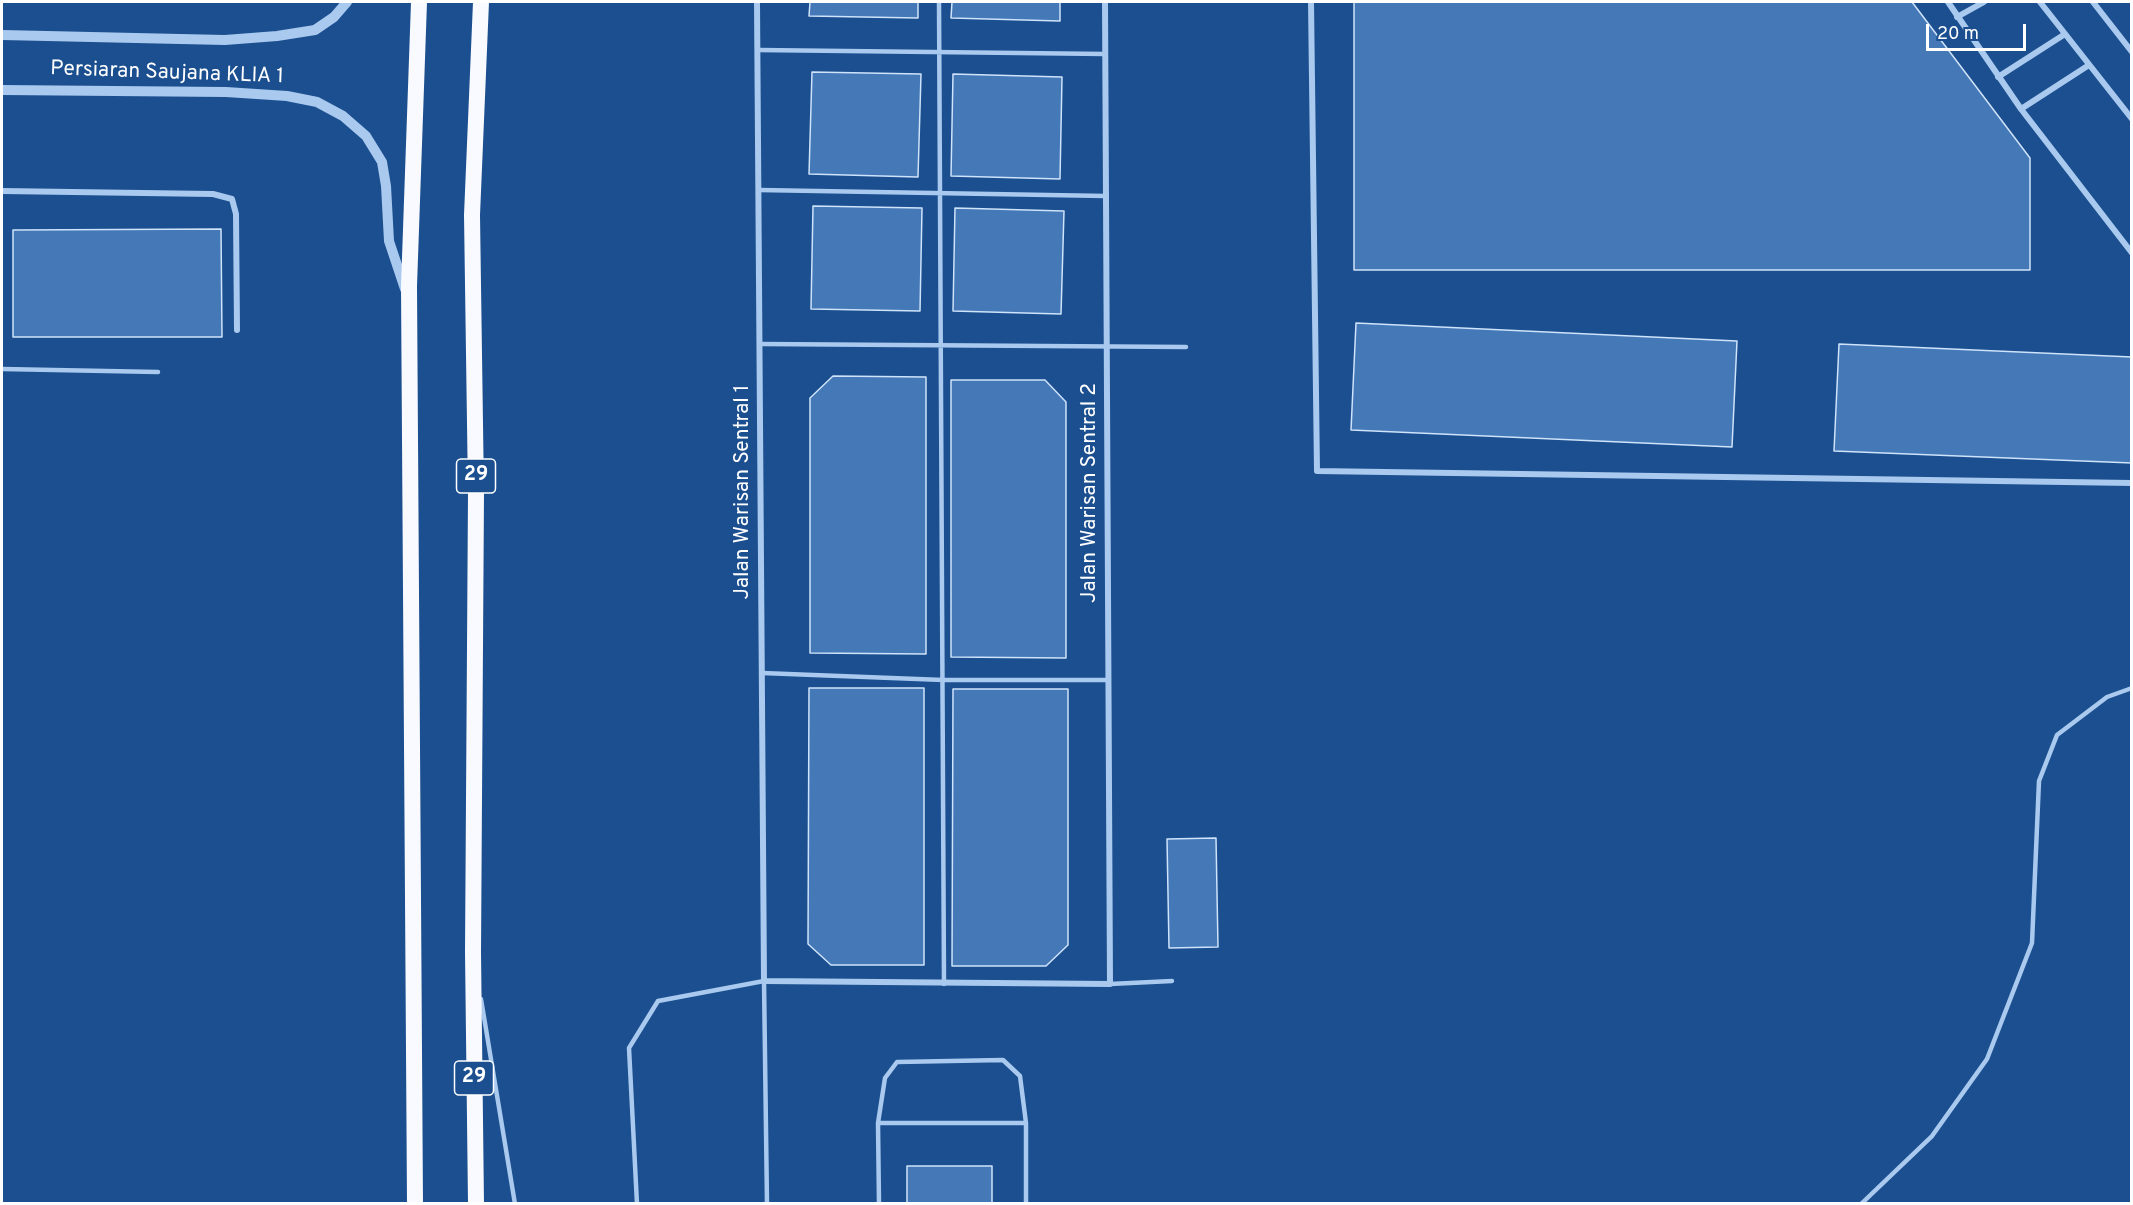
<!DOCTYPE html>
<html>
<head>
<meta charset="utf-8">
<style>
	body { margin:0 }
	#map { position:relative; width:2133px; height:1205px; overflow:hidden; background:#1b4f8f; font-family:Overpass,sans-serif }
	canvas { display:block }
	.frame { position:absolute; inset:0; border:3px solid #fff; pointer-events:none }
	.scale { position:absolute; left:1926px; top:24px; width:100px; height:27px; box-sizing:border-box; border:3px solid #fff; border-top:0; padding-left:8px; font-size:18px; line-height:21px; white-space:nowrap; color:#fff; -webkit-text-stroke:4px #1b4f8f; paint-order:stroke }
</style>
</head>
<body>
<div id="map">
<canvas width="2133" height="1205"></canvas>
<div class="frame"></div>
<div class="scale">20 m</div>
</div>
<script>
const context = document.querySelector('canvas').getContext('2d');
context.lineJoin = 'round';
function fill(path, color) {
  context.fillStyle = color;
  context.fill(path, 'evenodd');
}
function strokePath(path, color, width, dash) {
  context.strokeStyle = color;
  context.lineWidth = width;
  context.lineCap = dash ? 'butt' : 'round';
  context.setLineDash(dash || []);
  context.stroke(path);
}
function label(font, color, halo, rows, align = 'center') {
  context.font = font + ' Overpass,sans-serif';
  context.lineWidth = 4.5;
  context.setLineDash([]);
  context.textBaseline = 'middle';
  context.strokeStyle = halo;
  context.fillStyle = color;
  for (const [text, x, y, turn = 0] of rows) {
    context.save();
    context.translate(x, y);
    context.rotate((+turn || 0) * Math.PI / 180);
    context.textAlign = isNaN(turn) ? turn : align;
    if (halo) context.strokeText(text, 0, 0);
    context.fillText(text, 0, 0);
    context.restore();
  }
}
const building = new Path2D(`
	M810 2H918V18L809 16Z
	M952 2H1060V21L951 18Z
	M1354 2H1912L2030 158V270H1354Z
	M812 72 921 74 918 177 809 174Z
	M953 74 1062 77 1060 179 951 176Z
	M813 206 922 208 920 311 811 309Z
	M955 208 1064 211 1061 314 953 311Z
	M221 229 222 337H13V230Z
	M1356 323 1737 341 1732 447 1351 430Z
	M1839 344 2132 357V463L1834 451Z
	M833 376 926 377V654L810 653V398Z
	M951 380H1045L1066 402V658L951 657Z
	M809 688H924V965H831L808 944Z
	M953 689H1068V945L1046 966H952Z
	M1216 838 1218 947 1169 948 1167 839Z
	M907 1166H992V1204H907Z`);
fill(building, '#4478b7');
strokePath(building, '#cfe3fa', 1.5);
strokePath(new Path2D(`
	M939 2 944 984
	M758 50 1105 54
	M759 190 1106 196
	M760 344 1186 347
	M2 369 158 372
	M762 673 943 680H1108
	M1110 984 1172 981
	M481 999 515 1204
	M878 1123H1026
	M637 1204 629 1048 658 1001 764 981 767 1204
	M879 1204 878 1123 885 1078 897 1062 1003 1060 1020 1076 1026 1123V1204
	M1861 1204 1932 1136 1987 1059 2032 943 2039 781 2057 735 2107 697 2132 688`), '#a9c9ee', 4.5);
strokePath(new Path2D(`
	M757 2 764 981 1110 984 1105 2
	M1311 2 1317 471 2132 483
	M1948 2 2021 109 2132 253
	M2040 2 2132 119
	M2093 2 2132 52
	M1957 17 1984 2
	M1998 77 2065 34
	M2021 109 2089 65
	M2 191 213 194 232 199 236 214 237 330`), '#a9c9ee', 6);
strokePath(new Path2D(`
	M2 35 225 40 277 36 315 30 334 17 347 2
	M2 90 226 92 287 96 317 102 343 116 366 136 382 162 386 186 389 241 405 289`), '#a9c9ee', 10);
strokePath(new Path2D(`
	M415 1204 409 286 419 2
	M476 1204 473 952 476 493 472 215 481 2`), '#f8faff', 16);
for (const [x, y, w] of [
	[476,476,39],
	[474,1078,39]
]) {
  const box = new Path2D();
  box.roundRect(x - w / 2, y - 17, w, 34, 4.5);
  context.fillStyle = '#1b4f8f';
  context.fill(box);
  strokePath(box, '#fff', 1.5);
}
label('bold 20px', '#fff', null, [
	["29",476,476],
	["29",474,1078]
]);
label('21px', '#fff', '#1b4f8f', [
	["Persiaran Saujana KLIA 1",167,74,2],
	["Jalan Warisan Sentral 1",744,492,-90],
	["Jalan Warisan Sentral 2",1091,493,-90]
]);
</script>
</body>
</html>
